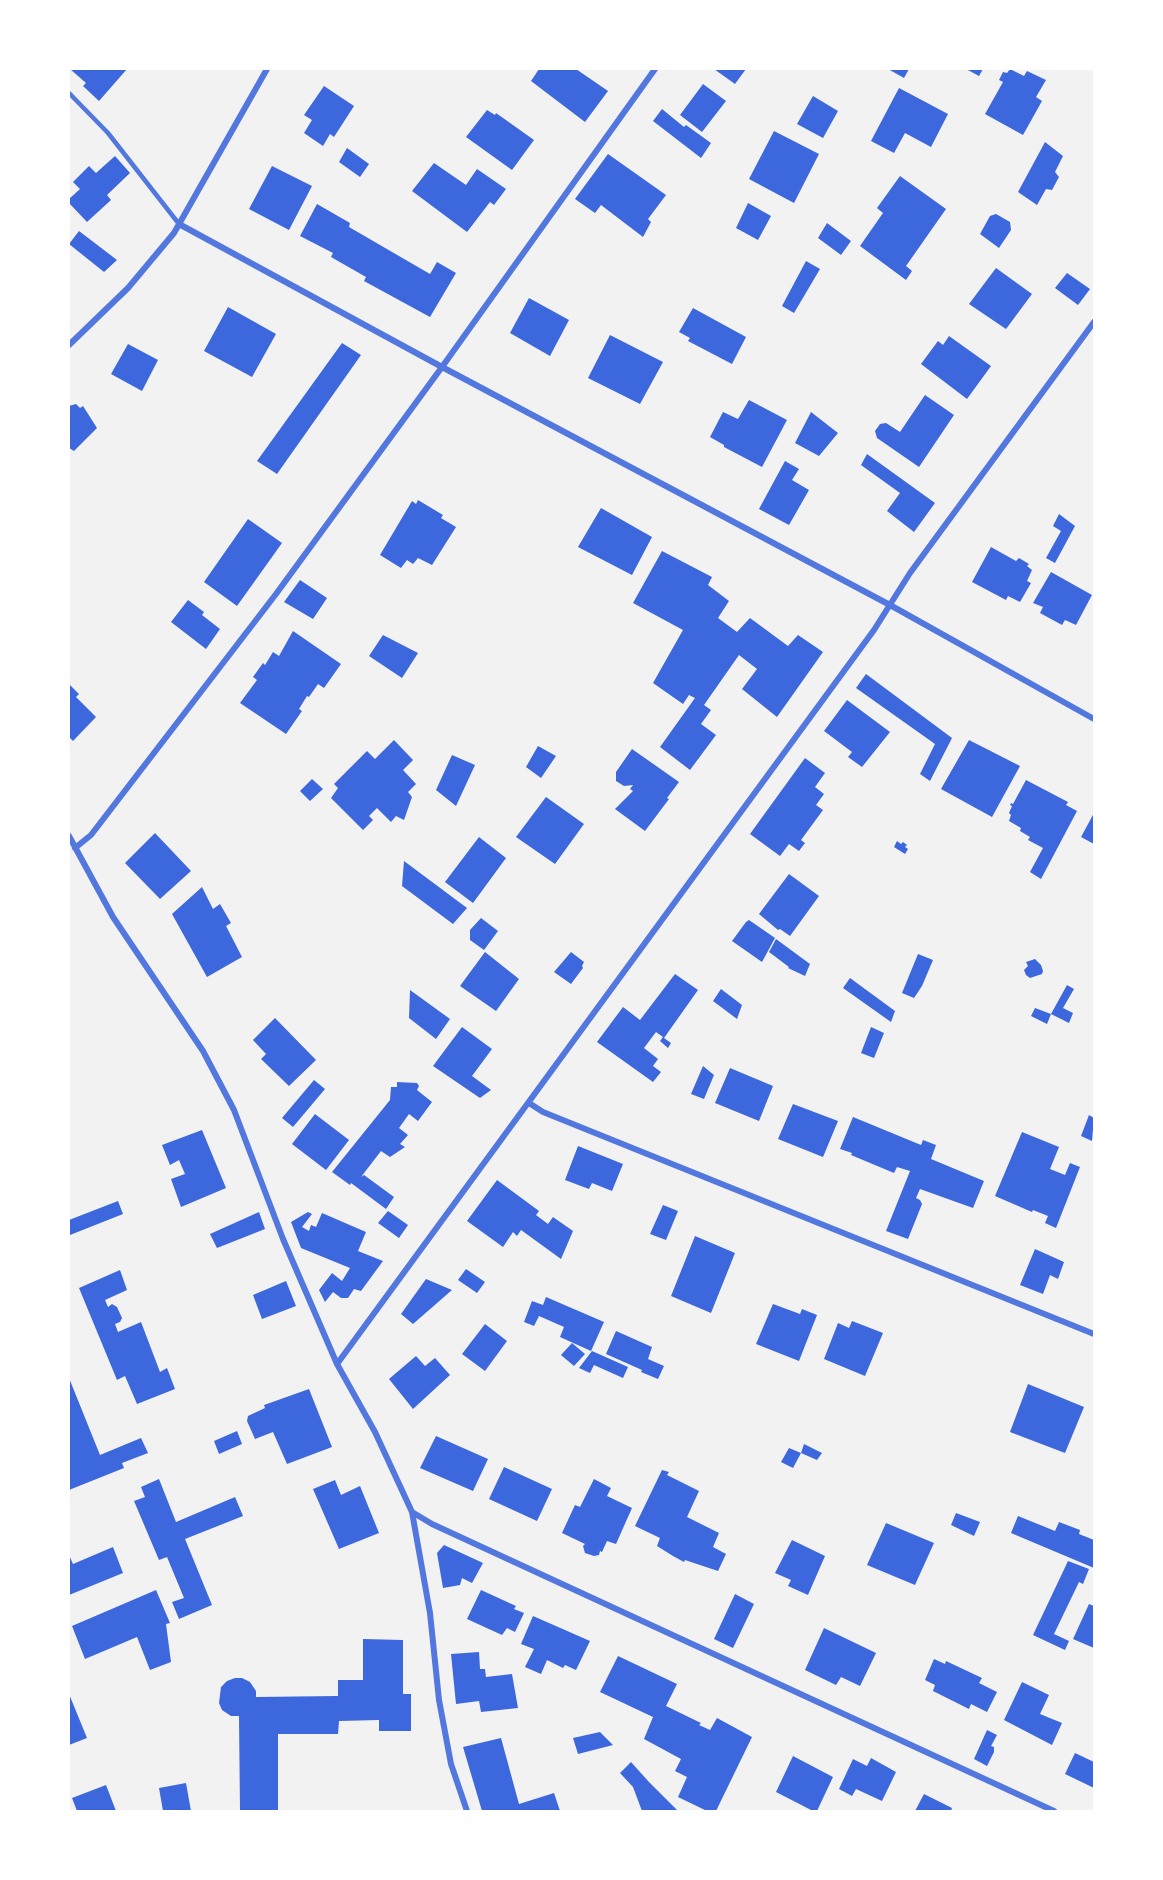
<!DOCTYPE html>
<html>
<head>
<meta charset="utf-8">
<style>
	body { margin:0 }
	#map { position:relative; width:1163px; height:1880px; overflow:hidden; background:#f2f2f2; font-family:Georgia,serif }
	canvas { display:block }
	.frame { position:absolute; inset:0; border:70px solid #fff; pointer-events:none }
</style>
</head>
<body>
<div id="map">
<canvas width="1163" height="1880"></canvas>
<div class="frame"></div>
</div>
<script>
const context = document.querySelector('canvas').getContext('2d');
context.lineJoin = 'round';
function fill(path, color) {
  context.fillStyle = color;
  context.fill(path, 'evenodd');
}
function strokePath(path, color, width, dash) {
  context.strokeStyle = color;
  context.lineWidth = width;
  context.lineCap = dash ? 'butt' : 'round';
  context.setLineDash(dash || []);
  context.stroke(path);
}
fill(new Path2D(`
	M70 69H127L99 101 83 86 86 83Z
	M539 69H576L608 91 585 122 531 81Z
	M714 69H746L735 84Z
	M888 69H909L904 78Z
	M966 69H983L979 76Z
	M1010 69 1024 76 1027 71 1046 80 1036 97 1042 101 1023 135 985 114 1003 82 999 80 1003 72 1007 73Z
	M703 84 726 101 702 132 680 115Z
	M324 86 354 106 334 137 330 134 323 146 304 133 312 120 304 115Z
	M899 88 948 114 931 147 905 133 894 153 871 141Z
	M813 96 838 111 823 138 797 124Z
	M662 109 684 127 686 125 711 143 701 158 653 121Z
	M487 110 495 115 496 113 534 140 512 170 466 137Z
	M774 131 819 154 794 203 749 179Z
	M1045 142 1063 156 1055 172 1059 177 1052 190 1046 189 1037 205 1018 192Z
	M347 148 369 164 360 177 339 162Z
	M608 154 666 195 648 219 651 222 643 237 601 205 595 213 575 199Z
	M115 156 130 173 107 195 111 200 87 222 69 203V199L80 189 73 182 89 166 96 173Z
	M434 163 466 185 477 169 506 189 494 205 490 202 467 232 412 191Z
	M272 166 312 186 289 230 249 209Z
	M900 176 946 209 906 266 912 271 906 280 860 246 883 213 877 208Z
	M748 203 771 216 758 240 736 228Z
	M317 204 350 223 349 227 430 274 437 262 456 273 430 317 364 281 366 277 331 257 333 253 300 236Z
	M996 214 1010 222 1011 230 999 248 980 234 990 216Z
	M827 223 851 241 841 255 818 238Z
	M79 231 117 260 104 272 69 244Z
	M806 261 820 269 794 313 782 306Z
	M996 268 1032 294 1006 329 969 304Z
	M1067 273 1090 289 1078 305 1055 288Z
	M529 298 569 320 550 356 510 333Z
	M228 307 276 334 252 377 204 351Z
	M693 308 746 337 732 364 688 341 690 338 679 332Z
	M610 335 663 362 640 404 588 378Z
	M949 336 991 366 967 399 921 364 938 341 943 345Z
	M342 343 361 355 277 474 257 461Z
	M128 344 158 360 142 391 111 374Z
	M925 395 954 415 919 467 877 438 875 431 880 424 886 423 900 432Z
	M749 400 787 420 762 467 724 447V445L710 437 723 412 738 419Z
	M76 404 80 408 83 406 97 428 74 451 69 448V406Z
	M811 412 838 433 819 456 795 443Z
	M867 454 935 503 914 532 887 511 900 493 861 465Z
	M785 461 799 469 792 480 809 490 789 525 759 509Z
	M418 500 443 515 441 518 456 527 432 565 418 558 413 564 407 560 401 568 380 555 412 501 416 504Z
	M601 508 652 537 632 575 578 547Z
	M1059 514 1075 526 1055 563 1046 558 1061 531 1053 526Z
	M248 519 282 543 237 606 204 582Z
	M991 547 1016 561 1019 558 1029 564 1027 566 1032 570 1027 581 1031 583 1020 602 1008 596 1006 600 972 582Z
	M662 551 712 577 708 585 729 601 718 618 737 632 750 618 788 646 798 635 823 652 777 717 742 689 757 669 739 655 704 705 711 710 701 724 716 735 690 770 660 747 695 698 689 695 683 704 653 683 683 630 633 603Z
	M1051 572 1092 595 1076 625 1065 620 1062 625 1040 613 1043 607 1033 603Z
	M300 580 327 598 313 619 284 602Z
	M188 600 204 612 202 615 220 629 206 649 171 622Z
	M293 631 341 664 324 688 318 684 309 697 307 696 299 709 302 711 286 734 240 703 257 680 253 677 263 663 265 665 273 652 279 656Z
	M383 635 418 653 402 678 369 656Z
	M866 674 952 738 930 781 920 774 935 744 856 688Z
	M69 684 79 694 76 697 96 717 73 741 69 737Z
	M847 700 890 732 862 767 848 757 852 752 824 731Z
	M394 740 413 760 403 770 416 784 408 792 412 797 404 820 396 816 391 822 377 808 369 816 373 820 363 830 331 798 338 788 334 784 367 751 375 759Z
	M969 740 1020 766 992 817 941 789Z
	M538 746 556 756 541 778 526 767Z
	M632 749 679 782 667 798 669 799 645 831 615 809 633 791 630 789 633 785 624 786 616 781V772Z
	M452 755 475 765 456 806 436 790Z
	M805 758 825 773 815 787 824 794 816 805 823 810 801 840 805 843 799 851 789 844 780 856 750 834Z
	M312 779 323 789 310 801 300 791Z
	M1026 780 1068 802 1066 805 1077 811 1041 879 1030 872 1043 848 1028 840 1030 837 1020 831 1021 828 1009 821 1011 815 1009 813 1012 806 1010 805 1011 803 1013 804Z
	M546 797 584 824 555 864 516 837Z
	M1094 813V844L1081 837Z
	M155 833 191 871 160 899 125 863Z
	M479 837 506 858 473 903 445 882Z
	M897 841 901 844 903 842 907 845 905 847 908 849 905 854 894 847Z
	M404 861 467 908 453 924 402 886Z
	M789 874 819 896 790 936 780 929 778 930 759 914Z
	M202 887 213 909 220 904 231 923 226 926 242 957 207 977 172 914Z
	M481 918 498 931 484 950 470 940V930Z
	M749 920 775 938 762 962 732 941 746 922Z
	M776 939 810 964 805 976 788 968 789 967 769 952Z
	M485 952 519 979 496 1011 460 986Z
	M571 952 584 962 582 966 583 968 571 984 554 972Z
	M918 954 933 960 922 986 914 998 902 993Z
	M1035 959 1041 965 1043 971 1042 974 1030 978 1026 975 1024 970 1028 966 1026 962Z
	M675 974 698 990 664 1038 671 1043 668 1048 660 1041 663 1037 656 1032 644 1048 658 1059 653 1066 661 1072 653 1082 597 1042 623 1007 640 1020Z
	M850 978 895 1011 891 1022 843 988Z
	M1067 985 1074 989 1063 1008 1073 1013 1069 1023 1051 1014 1047 1024 1031 1016 1035 1008 1051 1014Z
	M721 989 742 1005 737 1019 713 1001Z
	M410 990 450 1019 436 1039 409 1018Z
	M275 1018 316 1060 289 1086 261 1059 266 1054 253 1040Z
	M462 1027 492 1049 472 1076 491 1090 480 1098 433 1066Z
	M871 1027 884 1033 874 1058 861 1053Z
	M703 1066 714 1075 704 1099 691 1094Z
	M730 1068 773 1086 759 1121 715 1103Z
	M314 1080 325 1089 293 1127 282 1118Z
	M397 1082 417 1083 419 1086 417 1090 432 1102 418 1121 409 1114 399 1128 408 1135 400 1144 405 1147 390 1157 381 1151 361 1177 364 1175 394 1197 386 1209 351 1183 350 1185 332 1172 390 1100 391 1087H397Z
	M793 1104 838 1121 823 1157 778 1139Z
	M315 1114 349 1140 326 1170 292 1144Z
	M1089 1115 1094 1118 1092 1141 1081 1136Z
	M853 1117 921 1145 923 1140 936 1145 931 1159 984 1181 973 1208 920 1189 916 1198 920 1200 922 1204 908 1239 886 1231 910 1171 897 1167 894 1173 851 1155 852 1153 840 1149Z
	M202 1130 226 1188 181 1207 171 1179 185 1174 179 1160 170 1165 162 1145Z
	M1022 1132 1059 1147 1050 1169 1065 1175 1070 1163 1080 1167 1056 1228 1045 1223 1048 1216 1033 1210 1032 1212 995 1196Z
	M578 1146 623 1164 612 1191 592 1183 589 1189 565 1180Z
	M497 1180 539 1211 536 1215 548 1224 553 1217 573 1231 561 1259 521 1230 517 1236 513 1232 503 1247 467 1221Z
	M118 1201 123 1214 70 1235 69 1220Z
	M663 1205 678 1211 666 1240 650 1234Z
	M388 1211 408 1225 399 1238 378 1223Z
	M259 1212 265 1229 217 1248 210 1234Z
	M308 1212 312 1214 302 1227 309 1231 311 1225 316 1227 322 1213 366 1232 358 1251 383 1261 361 1291 354 1289 348 1298H341L333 1292 325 1302 319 1290 332 1273 342 1281 350 1268 301 1248 291 1222Z
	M695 1236 735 1253 711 1313 671 1296Z
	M1035 1249 1064 1262 1058 1279 1050 1275 1043 1294 1020 1285Z
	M466 1269 485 1282 477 1293 458 1280Z
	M120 1270 127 1290 105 1300 108 1307 112 1304 117 1307 122 1318 120 1322 115 1324 118 1332 141 1322 160 1372 167 1368 175 1389 137 1404 125 1376 117 1380 79 1288Z
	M426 1279 452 1290 413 1324 401 1314Z
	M286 1281 296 1306 262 1319 253 1295Z
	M546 1297 604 1322 591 1351 560 1337 564 1327 539 1316 534 1326 524 1322 532 1301 543 1305Z
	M773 1304 800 1314 802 1309 817 1315 799 1361 756 1344Z
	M852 1321 883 1333 865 1376 824 1359 838 1323 849 1328Z
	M485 1324 507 1341 485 1371 462 1354Z
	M616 1331 652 1347 648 1359 664 1366 658 1379 641 1372 642 1370 606 1354Z
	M572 1343 585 1354 574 1366 561 1355Z
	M592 1351 628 1367 623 1378 594 1365 590 1373 579 1368Z
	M416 1356 425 1366 435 1358 450 1375 413 1409 389 1379Z
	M69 1378 100 1455 141 1438 148 1453 122 1463 124 1468 69 1490Z
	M1028 1384 1084 1407 1065 1453 1010 1432Z
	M309 1389 332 1447 287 1464 273 1432 255 1439 247 1421 248 1416 265 1408 264 1405Z
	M237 1431 242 1444 219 1454 214 1441Z
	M436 1436 488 1459 473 1491 420 1468Z
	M804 1444 822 1453 817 1460 801 1453Z
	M789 1448 801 1453 793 1468 781 1462Z
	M504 1467 552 1489 537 1521 489 1499Z
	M662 1470 669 1472 667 1475 699 1491 687 1517 719 1533 713 1547 726 1554 718 1571 685 1560 684 1562 673 1556 657 1546 660 1538 635 1526Z
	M159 1479 176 1522 235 1497 243 1516 185 1539 212 1605 179 1619 172 1602 184 1598 167 1557 159 1560 134 1501 145 1497 141 1487Z
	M594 1479 611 1488 607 1496 632 1508 616 1544 607 1541 602 1552 600 1551 599 1555 594 1556 585 1553 583 1546 585 1544 562 1533 575 1505 580 1507Z
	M335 1480 341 1495 360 1486 379 1533 339 1549 313 1489Z
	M956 1513 980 1522 974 1536 951 1525Z
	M1018 1516 1055 1531 1059 1522 1080 1530 1079 1534 1094 1540V1568L1011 1533Z
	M886 1523 934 1543 915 1585 867 1565Z
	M792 1540 825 1556 808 1595 788 1586 791 1580 775 1573Z
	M444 1545 483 1563 472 1583 462 1578 460 1585 443 1588 437 1553Z
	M113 1547 123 1573 69 1595V1555L73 1564Z
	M1068 1561 1089 1569 1083 1584 1079 1582 1054 1634 1069 1641 1065 1650 1033 1635Z
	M156 1590 170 1623 166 1624 171 1662 150 1670 137 1637 85 1659 72 1626Z
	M481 1590 516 1606 514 1609 524 1613 515 1632 507 1628 502 1635 467 1619Z
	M735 1594 754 1604 733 1648 714 1639Z
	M1089 1604 1094 1606V1648L1073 1639Z
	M533 1616 590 1641 576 1670 565 1665 563 1668 547 1660 541 1674 525 1667 534 1649 521 1644Z
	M824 1628 876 1653 860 1686 841 1677 836 1685 805 1670Z
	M363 1639 403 1640V1694H411V1731H379V1720L339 1721 338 1734H278V1811H240L239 1716H231L222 1710 219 1703 221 1687 227 1681 235 1678H242L250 1682 256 1691V1697L338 1696V1680H363Z
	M479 1652 480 1669H485L486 1677 512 1674 518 1708 481 1712 479 1701 456 1704 451 1654Z
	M618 1656 677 1684 666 1706 701 1723 699 1725 710 1730 717 1718 752 1737 716 1811H707L678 1797 687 1777 675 1771 681 1759 644 1739 653 1717 600 1692Z
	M934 1659 945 1664 946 1661 982 1678 979 1683 997 1692 987 1712 971 1704 969 1709 933 1691 935 1685 925 1680Z
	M1022 1682 1049 1695 1040 1714 1062 1723 1052 1745 1004 1720Z
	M69 1694 87 1738 69 1745Z
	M987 1730 997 1735 991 1746 994 1747V1752L987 1766 974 1759Z
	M600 1732 613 1745 578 1754 573 1738Z
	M501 1738 519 1804 554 1793 560 1811H482L463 1747Z
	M1075 1753 1094 1762V1788L1065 1774Z
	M793 1756 833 1777 817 1811H813L776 1792Z
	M871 1758 896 1772 882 1801 856 1789 852 1796 839 1789 853 1759 867 1766Z
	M631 1762 649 1782 678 1811H642L633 1787 620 1773Z
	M186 1783 191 1811H163L159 1788Z
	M106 1785 116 1811H77L72 1798Z
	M924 1794 952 1808 951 1811H915Z`), '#3d67dc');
strokePath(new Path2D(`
	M69 93 108 133 179 224`), '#5277de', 4.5);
strokePath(new Path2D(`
	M179 224 442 367 890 605 1094 719
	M69 345 128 288 174 233 267 69
	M69 836 113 917 203 1051 234 1110 283 1239 337 1364 375 1432 412 1512 430 1613 439 1700 451 1764 467 1811
	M75 848 91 835 276 594 442 367 655 69
	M529 1103 543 1112 1094 1334
	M337 1364 874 630 910 573 1094 322
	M412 1512 432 1524 1054 1811`), '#5277de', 6);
</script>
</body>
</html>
